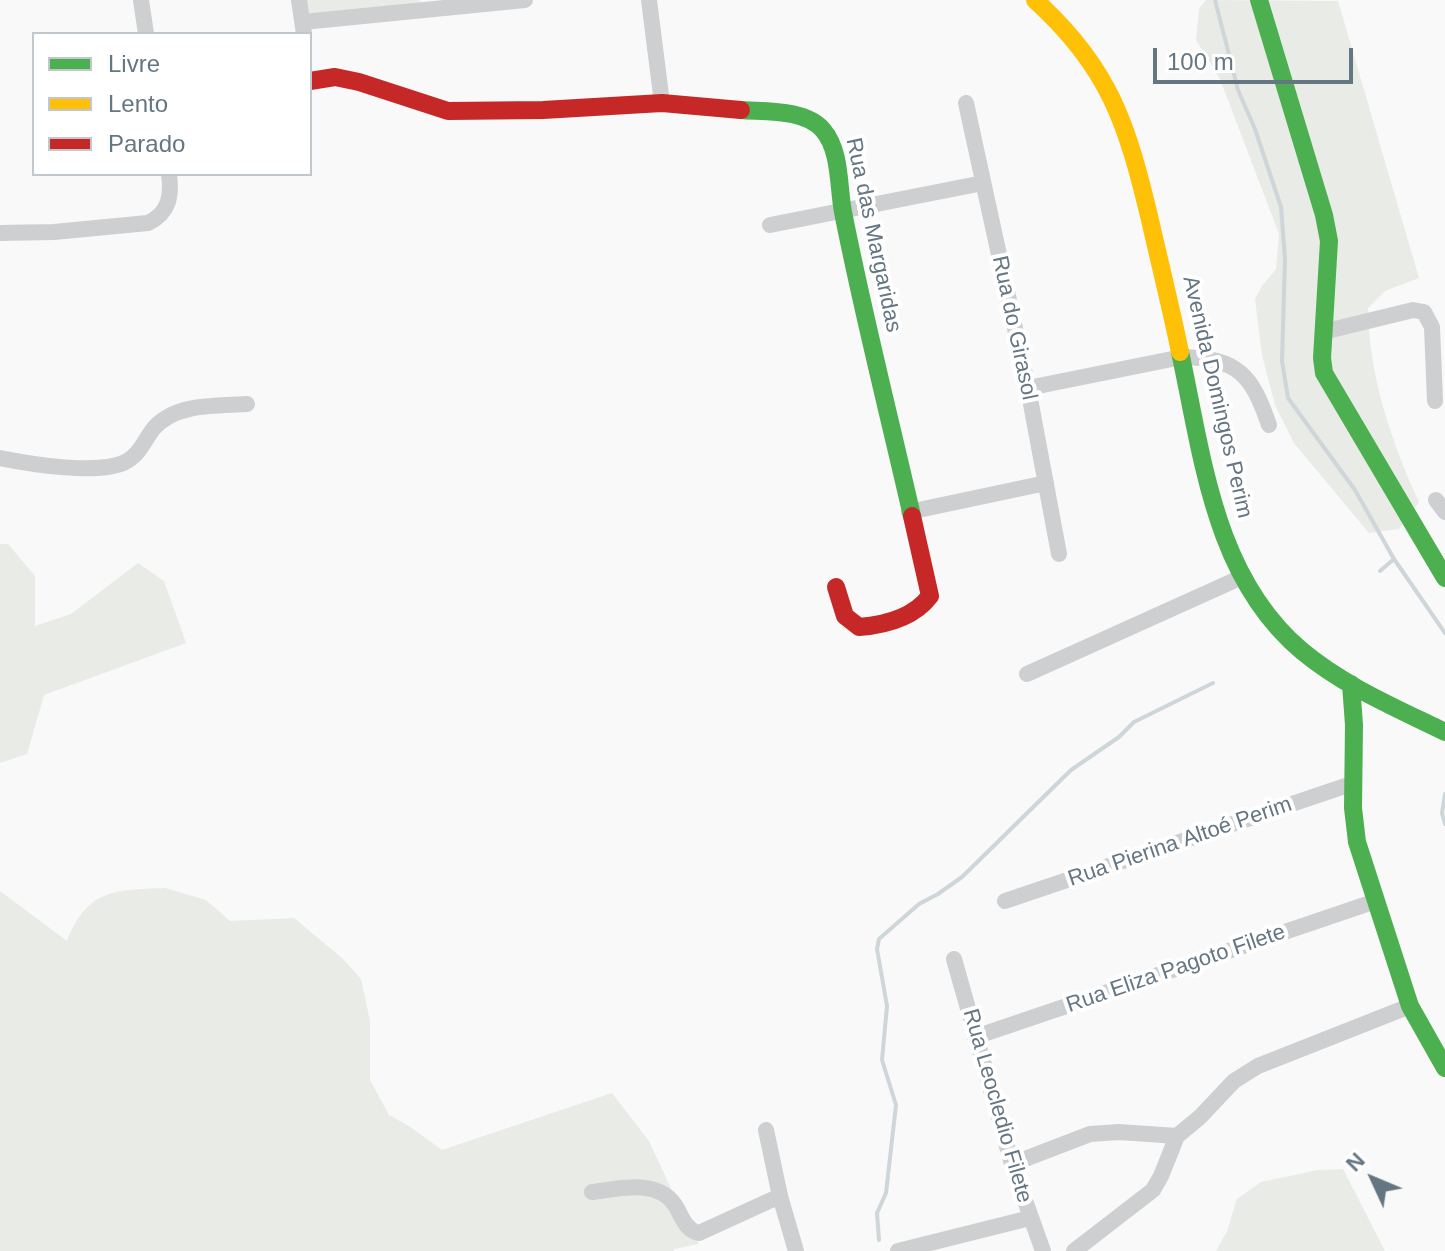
<!DOCTYPE html>
<html>
<head>
<meta charset="utf-8">
<style>
	body { margin:0 }
	#map { position:relative; width:1445px; height:1251px; overflow:hidden; background:#f9f9f9; font-family:Arial,sans-serif }
	canvas { display:block }
	.legend { position:absolute; left:32px; top:32px; width:280px; height:144px; box-sizing:border-box; background:#fff; border:2px solid #c1c8cd; margin:0; padding:10px 14px; list-style:none; font-size:24px; color:#657683 }
	.legend li { display:flex; align-items:center; gap:16px; height:40px }
	.legend b { width:40px; border:2px solid #c1c8cd }
	.north { position:absolute; left:1333px; top:1139px; width:80px; height:80px; -webkit-text-stroke:6px #fff; paint-order:stroke; rotate:314deg; font-size:22px; font-weight:700; line-height:32px; text-align:center; color:#657683 }
	.north::after { content:''; display:block; margin:auto; width:28px; height:36px; background:#657683; clip-path:polygon(50% 0,100% 100%,50% 72%,0 100%) }
	.scale { position:absolute; left:1153px; top:48px; width:200px; height:36px; box-sizing:border-box; border:4px solid #657683; border-top:0; padding-left:10px; font-size:24px; line-height:28px; white-space:nowrap; color:#657683; -webkit-text-stroke:6px #fff; paint-order:stroke }
</style>
</head>
<body>
<div id="map">
<canvas width="1445" height="1251"></canvas>
<ul class="legend">
<li><b style="height:10px;background:#4caf50"></b>Livre</li>
<li><b style="height:10px;background:#ffc107"></b>Lento</li>
<li><b style="height:10px;background:#c62828"></b>Parado</li>
</ul>
<div class="north">N</div>
<div class="scale">100 m</div>
</div>
<script>
const context = document.querySelector('canvas').getContext('2d');
context.lineJoin = 'round';
function fill(path, color) {
  context.fillStyle = color;
  context.fill(path, 'evenodd');
}
function strokePath(path, color, width, dash) {
  context.strokeStyle = color;
  context.lineWidth = width;
  context.lineCap = dash ? 'butt' : 'round';
  context.setLineDash(dash || []);
  context.stroke(path);
}
function label(font, color, halo, rows, align = 'center') {
  context.font = font + ' Arial,sans-serif';
  context.lineWidth = 8;
  context.setLineDash([]);
  context.textBaseline = 'middle';
  context.strokeStyle = halo;
  context.fillStyle = color;
  for (const [text, x, y, turn = 0] of rows) {
    context.save();
    context.translate(x, y);
    context.rotate((+turn || 0) * Math.PI / 180);
    context.textAlign = isNaN(turn) ? turn : align;
    if (halo) context.strokeText(text, 0, 0);
    context.fillText(text, 0, 0);
    context.restore();
  }
}
fill(new Path2D(`
	M304 0H418L423 3 307 17Z
	M1206 0 1338 1 1419 278 1385 291 1368 308C1369 376 1391 441 1419 502L1399 529 1369 533 1294 443 1275 405 1262 355 1255 299 1262 286 1276 269 1279 234 1220 79 1196 40 1199 9Z
	M0 544H8L35 576V626L71 614 138 563 164 581 186 643 44 695 27 754 0 763Z
	M165 888 206 900 230 921 294 918 342 958 361 979 370 1021V1080L389 1115 409 1126 442 1150 612 1093 649 1141 688 1225 698 1240V1244L674 1249V1251H0V891L67 941C87 889 115 890 165 888Z
	M1343 1169 1385 1251H1216L1227 1231 1237 1199 1261 1182 1318 1170Z`), '#e8ebe6');
strokePath(new Path2D(`
	M1215 0 1238 90 1255 129 1281 207 1285 259 1282 361 1288 398 1355 490 1394 559 1445 633
	M1380 571 1394 559
	M1445 794 1442 813 1445 824
	M879 1240 877 1213 886 1193 896 1105 882 1060 887 1006 877 949 879 939 919 904 938 894 962 877 1071 770 1119 737 1134 722 1213 683`), '#ced6d9', 4);
strokePath(new Path2D(`
	M141 0 146 34
	M299 0 304 34
	M649 0 662 103
	M303 22 525 0
	M966 103 1028 388 1059 554
	M770 225 983 183
	M0 233 54 232 148 223C169 213 172 196 169 174
	M1323 332 1413 310 1424 312 1432 327 1435 401
	M1028 388 1182 357C1238 358 1252 375 1269 425
	M0 458C30 464 101 476 127 461 140 454 145 439 154 428 176 403 216 406 247 404
	M1436 500 1445 512
	M909 512 1046 483
	M1027 674 1242 577
	M1005 901 1354 783
	M954 959 1012 1164 1043 1251
	M975 1037 1376 901
	M766 1130 780 1196 796 1251
	M1012 1164 1090 1134 1119 1132 1177 1136
	M592 1192C618 1189 657 1178 675 1205 682 1216 685 1230 699 1233L780 1196
	M898 1251 1030 1218
	M1074 1251 1153 1190 1161 1176 1177 1136 1200 1117 1234 1081 1258 1066 1410 1006`), '#cecfd0', 16);
strokePath(new Path2D(`
	M1259 0 1324 215 1329 241 1322 358 1324 373 1445 578
	M741 110C766 112 805 109 823 130 841 151 838 186 843 212 863 314 889 415 912 516
	M1180 352C1203 458 1214 577 1302 651 1344 686 1396 708 1445 732
	M1351 684 1354 725 1353 808 1357 842 1410 1006 1445 1068`), '#4caf50', 18);
strokePath(new Path2D(`
	M1035 0C1110 68 1127 124 1150 220 1160 264 1171 308 1180 352`), '#ffc107', 18);
strokePath(new Path2D(`
	M310 81 335 77 359 82 448 111 543 110 662 103 741 110
	M836 587 845 616 859 627C885 625 914 617 930 596L912 516`), '#c62828', 18);
label('22px', '#657683', '#fff', [
	["Rua das Margaridas",873,235,78],
	["Rua do Girasol",1014,328,78],
	["Avenida Domingos Perim",1217,397,77],
	["Rua Pierina Altoé Perim",1180,842,-19],
	["Rua Eliza Pagoto Filete",1176,969,-19],
	["Rua Leocledio Filete",997,1106,74]
]);
</script>
</body>
</html>
